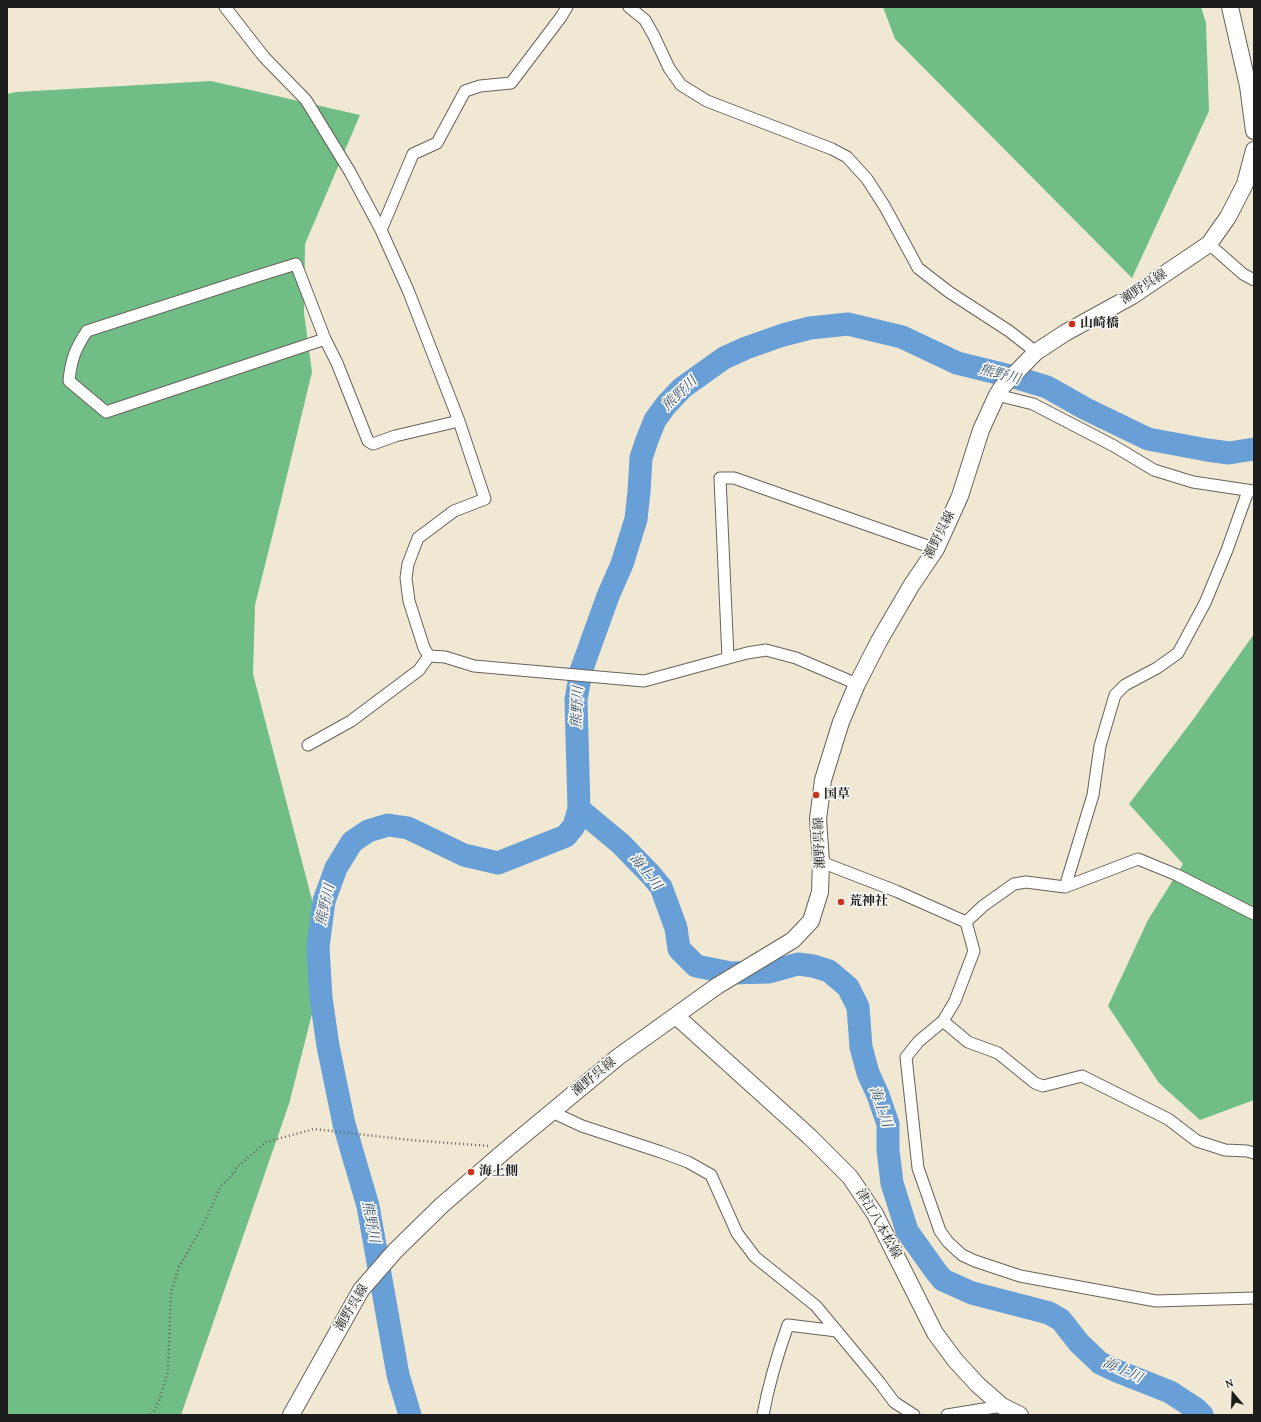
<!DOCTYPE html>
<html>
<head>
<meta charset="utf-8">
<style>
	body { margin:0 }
	#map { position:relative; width:1261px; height:1422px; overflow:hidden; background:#f0e8d2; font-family:"Gentium Book Plus",serif }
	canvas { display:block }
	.frame { position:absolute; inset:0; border:8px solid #1c1c1c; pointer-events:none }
	.north { position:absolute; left:1213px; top:1374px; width:40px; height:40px; -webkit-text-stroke:3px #f6f6f2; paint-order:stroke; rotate:341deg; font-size:11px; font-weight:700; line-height:16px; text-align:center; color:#1c1c1c }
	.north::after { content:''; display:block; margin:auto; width:14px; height:18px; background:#1c1c1c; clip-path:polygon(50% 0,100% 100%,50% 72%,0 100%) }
</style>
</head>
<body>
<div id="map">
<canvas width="1261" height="1422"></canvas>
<div class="frame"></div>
<div class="north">N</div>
</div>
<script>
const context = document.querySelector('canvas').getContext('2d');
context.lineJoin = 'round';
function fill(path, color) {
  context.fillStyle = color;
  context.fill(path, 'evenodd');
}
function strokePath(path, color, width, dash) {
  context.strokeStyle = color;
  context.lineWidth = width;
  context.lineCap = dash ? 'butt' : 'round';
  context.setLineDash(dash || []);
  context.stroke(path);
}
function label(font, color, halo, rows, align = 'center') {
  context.font = font + ' "Gentium Book Plus","Noto Serif JP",serif';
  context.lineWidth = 3.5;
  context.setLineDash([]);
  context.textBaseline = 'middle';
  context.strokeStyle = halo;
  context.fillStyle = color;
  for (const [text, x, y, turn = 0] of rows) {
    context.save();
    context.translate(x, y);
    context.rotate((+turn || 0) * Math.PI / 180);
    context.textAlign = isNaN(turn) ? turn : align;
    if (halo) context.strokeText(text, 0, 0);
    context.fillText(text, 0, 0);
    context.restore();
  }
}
fill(new Path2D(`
	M883 7H1201L1206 23 1209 111 1132 278 895 39Z
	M211 81 360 115 305 244 304 313 312 372 274 529 255 605 253 674 318 923 314 1006 289 1104 181 1415H7V94L16 92Z
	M1254 634V1100L1200 1120 1159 1083 1108 1006 1148 920 1183 864 1129 804 1192 721Z`), '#70be86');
strokePath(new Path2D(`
	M579 809 621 844 651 875 661 887 676 928 679 949 696 966 731 973 769 972 798 964 813 966 829 971 848 987 858 1007 861 1047 868 1073 878 1095 888 1124V1150L892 1183 907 1231 937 1273 943 1280 972 1293 1049 1313 1061 1320 1079 1343 1100 1363 1117 1371 1170 1392 1196 1409 1202 1415
	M410 1415 398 1375 368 1206 344 1124 328 1046 321 998 318 947 324 901 336 868 352 842 368 831 388 825 408 828 464 855 498 863 566 836 574 826 579 809 576 700 581 671 608 596 622 564 636 519 639 492 641 458 647 440 655 420 666 405 682 388 724 358 746 348 783 335 810 328 848 324 902 337 957 363 1014 377 1047 387 1086 409 1148 439 1207 450 1229 453 1254 449`), '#699fd7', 23);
const street = new Path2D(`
	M225 7 264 57 306 100 350 172 381 230 408 290 459 421 485 499 454 511 418 538 408 564 406 578 409 601 424 648 429 656
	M629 7 645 20 654 36 669 68 681 85 707 101 832 149 847 157 867 179 885 207 918 268 949 292 1009 331 1036 352
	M381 230 413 154 437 143 465 91 480 86 511 83 561 17 567 7
	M1209 244 1243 274 1254 280
	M296 264 325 339 106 412 69 381C71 360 75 349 87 331L254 277Z
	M325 339 337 363 368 441 373 444 395 436 459 421
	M997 395 1033 404 1114 446 1154 470 1193 482 1253 491
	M429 656 445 657 474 666 644 681 747 653 766 650 796 658 857 684
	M728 658 720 478H734L936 549
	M308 745 351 721 419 670 429 656
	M821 862 896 891 966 922 974 951 955 1001 943 1021 919 1041 906 1057 918 1168 940 1231 948 1242 962 1255 975 1261 1020 1276 1156 1301 1254 1298
	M1065 887 1093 795 1100 746 1115 695 1125 685 1157 668 1178 653 1205 603 1227 550 1248 491
	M966 922 983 906 1014 884 1026 882 1065 887 1138 859 1177 875 1254 914
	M943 1021 968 1042 998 1053 1035 1083 1043 1086 1082 1076 1168 1119 1197 1141 1225 1150 1247 1151 1254 1153
	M552 1112 582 1126 661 1152 688 1162 711 1175 737 1233 755 1257 816 1306 880 1383 894 1402 914 1415
	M763 1415C769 1382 777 1356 788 1325L837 1331
	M947 1415 1002 1406`);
const secondary = new Path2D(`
	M1230 7 1248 86 1254 131
	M676 1016 810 1137 850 1177 875 1214 935 1333 955 1360 978 1385 1002 1406 1020 1415
	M291 1415 361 1290 395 1251 442 1205 507 1149 618 1057 717 986 793 940 811 921 820 892 821 862 818 819 823 780 841 722 857 684 879 641 911 586 936 549 960 496 981 430 997 395 1002 387 1036 352 1065 333 1132 296 1209 244 1228 217 1245 184 1254 150`);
strokePath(street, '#66635c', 13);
strokePath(secondary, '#66635c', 18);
strokePath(new Path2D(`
	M152 1415 159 1401 168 1371 171 1292 179 1267 205 1221 221 1186 230 1178 232 1174 235 1173V1169L266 1142 314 1129 410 1140 489 1146`), '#66635c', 2.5, [1, 3]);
strokePath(street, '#fff', 11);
strokePath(secondary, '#fff', 16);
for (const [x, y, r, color] of [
	[1072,324,4,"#c8321e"],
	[816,795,4,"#c8321e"],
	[841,902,4,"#c8321e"],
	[471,1172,4,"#c8321e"]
]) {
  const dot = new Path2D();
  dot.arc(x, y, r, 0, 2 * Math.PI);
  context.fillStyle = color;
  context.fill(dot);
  strokePath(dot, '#f6f6f2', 1.5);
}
label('13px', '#1c1c1c', '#f6f6f2', [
	["瀬野呉線",1144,287,-33],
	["瀬野呉線",940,535,-63],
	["瀬野呉線",820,843,-92],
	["瀬野呉線",594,1077,-39],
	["津江八本松線",878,1224,60],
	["瀬野呉線",352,1308,-59]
]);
label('bold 13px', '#1c1c1c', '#f6f6f2', [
	["山崎橋",1080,324],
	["国草",824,795],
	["荒神社",849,902],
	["海上側",479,1172]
], 'left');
label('italic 14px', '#3f5770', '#f6f6f2', [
	["熊野川",1000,375,15],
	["熊野川",680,394,-44],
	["熊野川",578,707,-87],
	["海上川",645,872,51],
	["熊野川",326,905,-77],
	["海上川",880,1107,71],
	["熊野川",370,1222,79],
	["海上川",1122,1371,24]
]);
</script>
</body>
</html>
